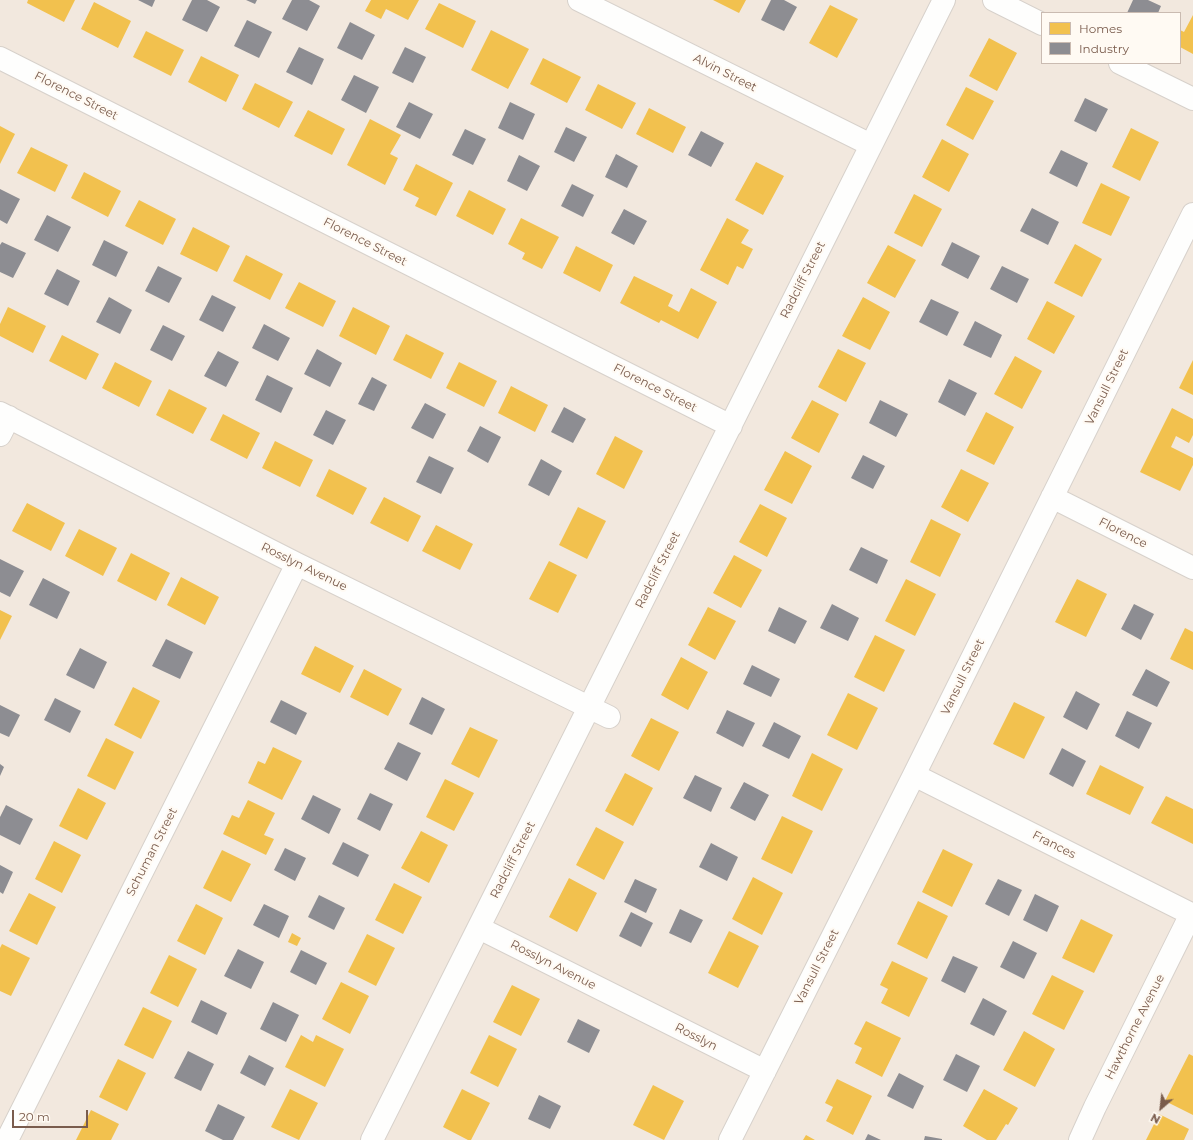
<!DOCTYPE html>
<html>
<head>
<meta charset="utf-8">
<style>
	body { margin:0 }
	#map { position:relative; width:1193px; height:1140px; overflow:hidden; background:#f9f5f0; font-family:Montserrat,sans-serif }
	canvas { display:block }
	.legend { position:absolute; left:1041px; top:12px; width:140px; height:52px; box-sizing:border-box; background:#fffaf3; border:1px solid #cabbb1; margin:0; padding:5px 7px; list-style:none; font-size:12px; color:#7a5c4d }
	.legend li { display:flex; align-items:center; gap:8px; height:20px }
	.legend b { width:20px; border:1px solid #cabbb1 }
	.north { position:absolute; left:1141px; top:1088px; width:40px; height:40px; -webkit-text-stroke:3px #fffaf3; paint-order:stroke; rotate:208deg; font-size:11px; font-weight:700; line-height:16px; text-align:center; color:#7a5c4d }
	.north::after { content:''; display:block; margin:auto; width:14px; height:18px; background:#7a5c4d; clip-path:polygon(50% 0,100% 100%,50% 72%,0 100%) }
	.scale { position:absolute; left:12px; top:1110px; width:76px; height:18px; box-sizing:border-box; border:2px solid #7a5c4d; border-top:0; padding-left:5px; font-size:12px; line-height:14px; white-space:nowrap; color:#7a5c4d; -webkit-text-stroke:3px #fffaf3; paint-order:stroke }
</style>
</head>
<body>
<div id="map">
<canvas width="1193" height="1140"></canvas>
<ul class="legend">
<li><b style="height:11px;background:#f2c14e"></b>Homes</li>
<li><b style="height:11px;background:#8d8d92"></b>Industry</li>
</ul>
<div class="north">N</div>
<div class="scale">20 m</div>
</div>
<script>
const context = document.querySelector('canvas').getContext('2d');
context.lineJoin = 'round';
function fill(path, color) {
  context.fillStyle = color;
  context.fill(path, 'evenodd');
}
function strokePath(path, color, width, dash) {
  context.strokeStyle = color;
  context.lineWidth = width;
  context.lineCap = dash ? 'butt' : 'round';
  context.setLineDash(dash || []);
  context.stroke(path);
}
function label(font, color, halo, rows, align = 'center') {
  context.font = font + ' Montserrat,sans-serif';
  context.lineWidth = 4;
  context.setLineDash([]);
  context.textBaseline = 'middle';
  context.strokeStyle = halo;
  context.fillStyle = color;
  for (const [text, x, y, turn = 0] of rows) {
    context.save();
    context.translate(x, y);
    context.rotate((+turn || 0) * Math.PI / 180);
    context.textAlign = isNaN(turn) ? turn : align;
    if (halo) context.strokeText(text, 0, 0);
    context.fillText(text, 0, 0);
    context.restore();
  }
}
fill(new Path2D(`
	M0 0H1193V1140H0ZM1042 13H1180V63H1042Z`), '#f2e8de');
fill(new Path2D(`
	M28 0H75L64 22 27 3Z
	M371 0H419L408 20 386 9 381 19 365 11Z
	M713 0H746L739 13Z
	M94 2 131 21 118 48 81 29Z
	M439 3 476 21 463 48 425 29Z
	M830 5 858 19 837 58 809 43Z
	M1193 15V54L1180 47V30L1184 32Z
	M491 30 529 49 508 89 471 70Z
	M146 31 184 50 171 76 133 57Z
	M989 38 1017 53 997 91 969 76Z
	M201 56 239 75 226 102 188 82Z
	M543 58 581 77 567 103 530 84Z
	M255 83 293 102 279 128 242 109Z
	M598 84 636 103 622 129 585 110Z
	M966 87 994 101 973 140 946 125Z
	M649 108 686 127 673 153 636 134Z
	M308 110 345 129 332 155 294 136Z
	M370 119 401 135 390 154 398 158 385 185 347 165Z
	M0 126 15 134 0 164Z
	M1131 128 1159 142 1140 181 1112 167Z
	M942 139 969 154 949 192 922 177Z
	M31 147 68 165 55 192 17 173Z
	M756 162 784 176 763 215 735 200Z
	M416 164 453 183 436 216 415 206 419 198 403 190Z
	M84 172 121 191 108 217 71 198Z
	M1101 183 1130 197 1111 236 1082 223Z
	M469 190 506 209 493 235 456 216Z
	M914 194 942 209 922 247 894 233Z
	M139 200 176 219 163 245 125 226Z
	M521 218 559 237 542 269 522 259 525 253 508 244Z
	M727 218 749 230 741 243 753 249 743 269 737 266 728 285 700 270Z
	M193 227 230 246 217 272 180 254Z
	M1075 244 1102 259 1082 297 1054 283Z
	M888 245 916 260 895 298 867 283Z
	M576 246 613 265 600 292 563 273Z
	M246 255 283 274 270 300 233 281Z
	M634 276 673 295 668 306 679 312 691 288 717 302 698 339 661 320 659 323 620 303Z
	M299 282 336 301 323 327 285 308Z
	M863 297 890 312 870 350 842 336Z
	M1047 301 1075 316 1054 354 1027 339Z
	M8 307 46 326 33 353 0 336V324Z
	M353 307 390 326 376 355 339 336Z
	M406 334 444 353 431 379 393 360Z
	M62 335 99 354 86 380 49 361Z
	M838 349 866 363 846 402 818 387Z
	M1015 356 1042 371 1022 409 994 394Z
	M1193 360V395L1179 388Z
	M115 362 152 381 139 407 102 388Z
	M459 362 497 381 484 407 446 388Z
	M511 386 548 405 535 432 498 413Z
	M169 389 207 408 193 434 156 415Z
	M812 400 839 414 819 453 791 438Z
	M1172 408 1193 419V435L1189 443 1176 436 1171 447 1193 458V465L1180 491 1140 472Z
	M986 412 1014 427 994 465 966 451Z
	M223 414 260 433 247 459 210 440Z
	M615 436 643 451 624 489 596 474Z
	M275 441 313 460 300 487 262 468Z
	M785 451 812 466 792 504 764 490Z
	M329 469 367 488 353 515 316 496Z
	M961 469 989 483 968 522 941 507Z
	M384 497 421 516 408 542 370 523Z
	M27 503 65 523 51 551 12 531Z
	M760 504 787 518 767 557 739 542Z
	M578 507 606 521 587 559 559 545Z
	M931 519 961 534 940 577 910 562Z
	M436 525 473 544 460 570 422 551Z
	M79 529 117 548 103 576 65 556Z
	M131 553 170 573 156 601 117 581Z
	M734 555 762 570 741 608 713 593Z
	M549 561 577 575 558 613 529 599Z
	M181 577 219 597 205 625 167 605Z
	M906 579 936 594 915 636 885 621Z
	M1077 579 1107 594 1086 637 1055 622Z
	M708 607 736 621 715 660 688 645Z
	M0 610 12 616 0 640Z
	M1185 628 1193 632V670L1170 659Z
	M875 635 905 650 884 692 854 677Z
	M315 646 354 666 340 693 301 674Z
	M681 657 708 672 688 710 661 695Z
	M364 669 402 689 388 716 350 697Z
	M133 687 160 701 141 739 114 725Z
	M848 693 878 708 857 750 827 735Z
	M1014 702 1045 717 1024 759 993 744Z
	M651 718 679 732 659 771 631 756Z
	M470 727 498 740 479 778 451 764Z
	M106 738 134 752 115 790 87 776Z
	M273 747 302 761 282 800 248 783 258 761 265 764Z
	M812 753 843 769 822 811 792 796Z
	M1100 765 1144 787 1130 815 1086 794Z
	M625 773 653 788 633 826 605 811Z
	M445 779 474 793 454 831 426 817Z
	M78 788 106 803 87 840 59 826Z
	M1166 796 1193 809V844L1151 823Z
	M248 800 275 813 264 835 274 839 266 855 223 834 232 815 239 818Z
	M782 816 813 831 792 874 761 859Z
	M596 827 624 842 604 880 576 865Z
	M421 831 448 845 429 883 401 868Z
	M54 841 81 855 62 893 35 879Z
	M943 849 973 864 952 907 922 892Z
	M222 850 251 864 231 902 203 888Z
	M753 877 783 893 762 935 732 919Z
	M569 878 597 893 577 932 549 917Z
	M394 883 422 897 403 934 375 920Z
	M29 893 56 907 37 945 9 931Z
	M918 901 948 916 927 959 897 944Z
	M196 904 223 918 205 955 177 941Z
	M1081 919 1113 935 1094 973 1062 958Z
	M729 931 759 946 738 988 708 973Z
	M292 933 301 938 297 946 288 942Z
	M367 934 395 948 376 986 348 972Z
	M2 944 30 958 11 996 0 991V948Z
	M169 955 197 969 178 1007 150 993Z
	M892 961 928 978 909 1017 881 1003 888 989 880 985Z
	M1052 975 1084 991 1064 1030 1032 1014Z
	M341 982 369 996 350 1034 322 1019Z
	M512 985 540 999 521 1036 493 1022Z
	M143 1007 172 1021 153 1059 124 1045Z
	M866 1021 901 1038 882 1077 855 1063 862 1048 854 1044Z
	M1024 1031 1055 1049 1035 1087 1003 1070Z
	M301 1035 313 1042 316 1035 344 1049 325 1087 285 1067Z
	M489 1035 517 1049 498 1087 470 1073Z
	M1189 1054 1193 1056V1115L1165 1101Z
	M118 1059 146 1073 127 1111 99 1097Z
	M837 1079 872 1096 853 1135 826 1121 833 1107 825 1103Z
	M653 1085 684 1101 664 1140 633 1125Z
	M290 1089 318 1103 299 1140 271 1127Z
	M462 1089 490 1103 471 1140H468L443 1127Z
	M984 1089 1018 1108 1008 1125 1006 1124 996 1140H987L963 1126Z
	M91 1110 119 1124 111 1140H76Z
	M1159 1114 1189 1129 1184 1140H1146Z
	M806 1135 815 1140H803Z`), '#f2c14e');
fill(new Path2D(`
	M138 0H155L152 7Z
	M192 0H207L220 7 207 32 182 20Z
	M246 0H257L255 4Z
	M292 0H309L320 6 307 31 282 19Z
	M771 0H784L797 7 784 31 761 20Z
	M1133 0H1148L1161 6 1158 13H1127Z
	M247 20 272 32 259 58 234 46Z
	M350 22 375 35 362 60 337 48Z
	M299 47 324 59 312 85 286 72Z
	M405 47 426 57 413 83 392 73Z
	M354 75 379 87 366 113 341 100Z
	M1085 98 1108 109 1096 132 1074 121Z
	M409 102 433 114 420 139 396 127Z
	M510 102 535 114 523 140 498 128Z
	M566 127 587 137 574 162 554 152Z
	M465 129 486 139 473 165 452 155Z
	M701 131 724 143 711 167 688 155Z
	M1061 150 1088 163 1077 187 1049 173Z
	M616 154 638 166 627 188 605 177Z
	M519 155 540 166 527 191 507 181Z
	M572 184 594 195 583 217 561 206Z
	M0 189 20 199 7 224 0 220Z
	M1032 208 1059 222 1048 245 1020 231Z
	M624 209 647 221 634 245 611 233Z
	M47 215 71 227 58 252 34 240Z
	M104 240 128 252 116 277 92 265Z
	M2 242 26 253 13 278 0 272V245Z
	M952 242 980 256 968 279 941 265Z
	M158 266 182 278 169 303 145 291Z
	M1002 266 1029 279 1017 303 990 289Z
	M57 269 80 281 68 306 44 294Z
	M212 295 236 307 223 332 199 320Z
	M109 297 132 310 120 334 96 322Z
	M931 299 959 312 947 336 919 322Z
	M975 321 1002 335 991 358 963 345Z
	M264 324 290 338 278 361 252 348Z
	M163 325 185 336 172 361 150 350Z
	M317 349 342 363 330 387 304 374Z
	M218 351 239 362 226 387 204 376Z
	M267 375 293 388 281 413 255 400Z
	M372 377 387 385 374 411 358 404Z
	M949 379 977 393 965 416 938 402Z
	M880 400 908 414 896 437 869 423Z
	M425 403 446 414 433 439 411 428Z
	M564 407 586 419 573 443 551 432Z
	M326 410 346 420 333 445 313 435Z
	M480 426 501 437 488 463 467 451Z
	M863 455 885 466 873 489 851 478Z
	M429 456 454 468 441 494 416 482Z
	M541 459 562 471 549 496 528 485Z
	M861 547 888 560 877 584 849 570Z
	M0 559 24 571 10 597 0 592Z
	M43 578 70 592 57 619 29 605Z
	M832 604 859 618 848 641 820 628Z
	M1134 604 1154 614 1141 640 1121 629Z
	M779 607 807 621 795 644 768 631Z
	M166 639 193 652 180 679 152 666Z
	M80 648 107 662 94 689 66 675Z
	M752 665 780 679 771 697 743 684Z
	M1146 669 1170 682 1157 707 1132 695Z
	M1076 691 1100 704 1087 730 1063 717Z
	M422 697 445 709 432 735 409 724Z
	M55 698 81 711 70 733 44 720Z
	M281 700 307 713 296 735 270 722Z
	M0 705 20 715 9 737 0 733Z
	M727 710 755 723 743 747 716 733Z
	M1127 711 1152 723 1139 749 1115 736Z
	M774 722 801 736 789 759 762 746Z
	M398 742 421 753 407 781 384 769Z
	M1062 748 1086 761 1073 787 1049 774Z
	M0 764 4 767 0 776Z
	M695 775 722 788 711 812 683 798Z
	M744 782 769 795 755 821 730 808Z
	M370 793 393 804 380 831 357 819Z
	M313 795 341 809 329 834 301 819Z
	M6 805 33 819 20 845 0 835V817Z
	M343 842 369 855 358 877 332 864Z
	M711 843 738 857 727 881 699 867Z
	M285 848 306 858 295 881 274 870Z
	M0 865 13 872 3 894 0 892Z
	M635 879 657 889 646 913 624 902Z
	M998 879 1022 890 1009 916 985 904Z
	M1035 894 1059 906 1047 932 1023 920Z
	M319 895 345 908 334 930 308 917Z
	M264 904 289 916 279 938 253 925Z
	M680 909 703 920 691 943 669 933Z
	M631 912 653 923 641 947 619 936Z
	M1013 941 1037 953 1024 979 1000 967Z
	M238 949 264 962 251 989 224 976Z
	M301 950 327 963 316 985 290 972Z
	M953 956 978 967 965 993 941 981Z
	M983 998 1007 1011 994 1036 970 1024Z
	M201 1000 227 1013 217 1035 191 1022Z
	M273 1002 299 1015 286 1042 260 1029Z
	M578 1019 600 1030 589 1053 567 1042Z
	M188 1051 214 1064 201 1091 174 1078Z
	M956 1054 980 1066 967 1092 943 1080Z
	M249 1055 274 1068 265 1086 240 1073Z
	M899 1073 924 1086 913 1109 887 1096Z
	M539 1095 561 1106 550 1129 528 1119Z
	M218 1104 245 1117 233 1140H223L205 1131Z
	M868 1134 881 1140H865Z
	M925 1136 942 1139V1140H924Z`), '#8d8d92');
const minor = new Path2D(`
	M579 0 871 145
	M994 0 1042 24
	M0 58 731 426
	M1120 63 1193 99
	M0 413 297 564 609 717
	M0 435 9 417
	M1052 497 1193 568
	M914 775 1193 915
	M479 928 765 1071
	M7 1140 297 564
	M372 1140 944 0
	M730 1140 914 775 1193 214
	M1080 1140 1095 1107 1191 914`);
strokePath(minor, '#d7d1cb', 24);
strokePath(minor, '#fefefd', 22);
label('12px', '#7a5c4d', '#fffaf3', [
	["Alvin Street",725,73,27],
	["Florence Street",76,96,27],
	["Florence Street",365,242,27],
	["Radcliff Street",803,280,-63],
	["Vansull Street",1107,387,-64],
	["Florence Street",655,388,27],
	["Florence",1123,533,27],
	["Rosslyn Avenue",304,567,26],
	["Radcliff Street",658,570,-63],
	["Vansull Street",963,677,-64],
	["Frances",1054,845,27],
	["Schuman Street",152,852,-63],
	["Radcliff Street",513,860,-63],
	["Rosslyn Avenue",553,965,27],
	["Vansull Street",817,967,-63],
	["Hawthorne Avenue",1135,1027,-63],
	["Rosslyn",696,1037,27]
]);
</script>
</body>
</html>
